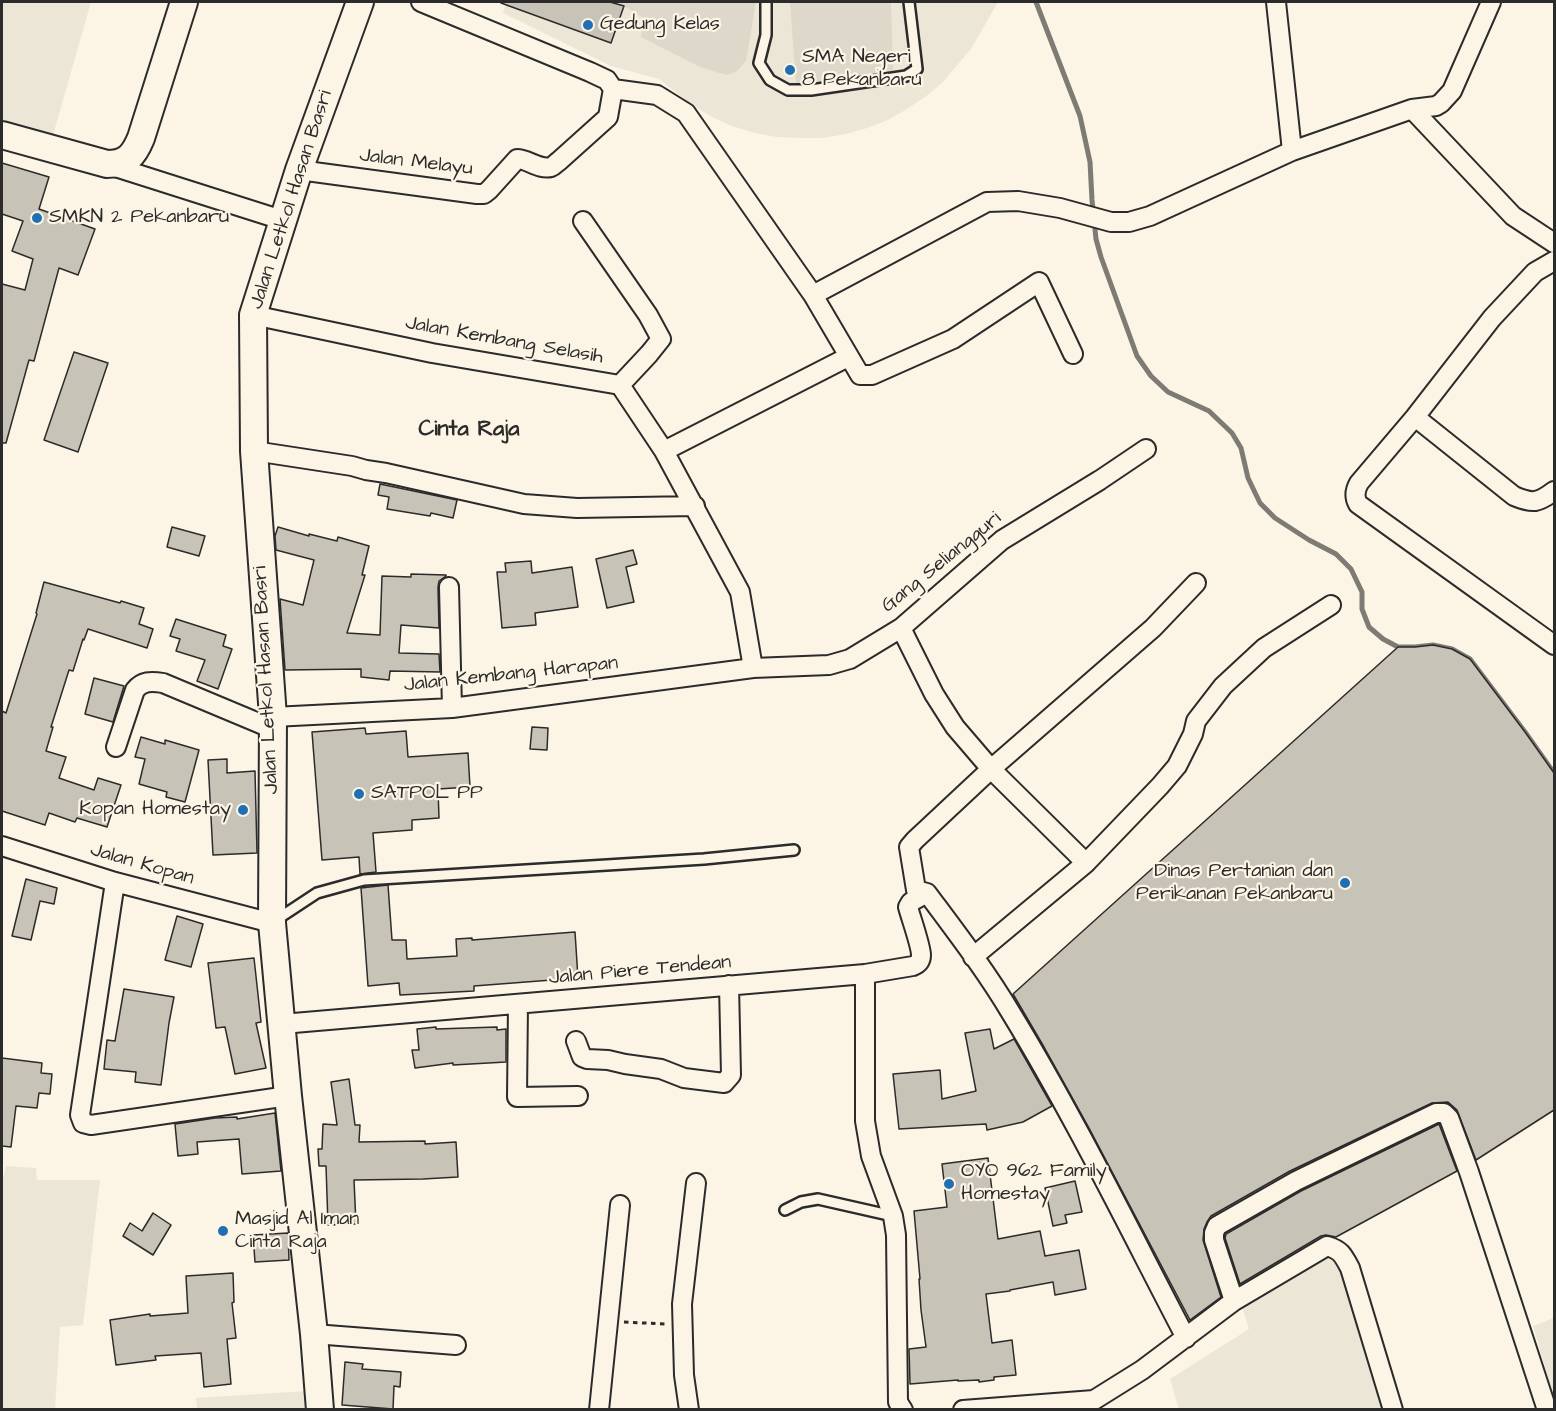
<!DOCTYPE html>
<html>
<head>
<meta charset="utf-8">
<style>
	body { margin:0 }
	#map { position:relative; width:1556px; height:1411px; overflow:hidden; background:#fcf5e5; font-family:"Architects Daughter",sans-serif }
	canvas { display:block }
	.frame { position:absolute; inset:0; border:3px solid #2b2b2b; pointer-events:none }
</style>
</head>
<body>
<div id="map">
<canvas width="1556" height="1411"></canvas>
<div class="frame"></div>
</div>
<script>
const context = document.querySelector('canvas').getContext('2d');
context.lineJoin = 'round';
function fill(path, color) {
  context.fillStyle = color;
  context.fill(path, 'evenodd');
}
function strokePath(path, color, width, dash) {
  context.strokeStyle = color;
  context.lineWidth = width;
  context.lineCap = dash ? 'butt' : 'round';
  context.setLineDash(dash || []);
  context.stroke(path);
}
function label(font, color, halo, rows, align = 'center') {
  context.font = font + ' "Architects Daughter",sans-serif';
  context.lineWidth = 4.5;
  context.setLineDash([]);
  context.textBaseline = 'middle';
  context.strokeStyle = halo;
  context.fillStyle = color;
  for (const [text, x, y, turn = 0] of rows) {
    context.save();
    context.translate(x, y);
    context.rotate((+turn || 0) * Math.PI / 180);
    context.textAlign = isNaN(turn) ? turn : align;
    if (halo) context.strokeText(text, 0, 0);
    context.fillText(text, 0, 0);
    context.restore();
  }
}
fill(new Path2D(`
	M2 2H91L50 146 2 131Z
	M506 2H998L971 49 942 83 925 97 907 109 888 120 867 128 846 134 823 138H800L777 137 755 133 732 126 712 117 692 105 659 79 611 66 503 13Z
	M6 1166 36 1168 37 1180H100L83 1325 60 1327 55 1409H2V1176H4Z
	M1321 1252 1333 1254 1344 1273 1387 1409H1179L1170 1379 1249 1329 1240 1300Z
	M1554 1318V1398L1533 1326Z
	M308 1391 310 1409H197L196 1398Z`), '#ece6d7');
fill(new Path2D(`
	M617 2H756L746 61 736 72 726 75 700 67 641 37 644 18Z
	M790 2H891L893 70 796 85Z`), '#ded8ca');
strokePath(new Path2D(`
	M1036 2 1080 116 1090 162 1092 200 1096 239 1101 257 1137 356 1151 376 1168 392 1209 411 1232 433 1241 448 1248 478 1260 503 1275 518 1309 540 1336 554 1351 569 1362 592V609L1369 627 1383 639 1398 647H1415L1433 645 1452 649 1470 659 1525 732 1554 773`), '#7d7b74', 5);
const building = new Path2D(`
	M501 2H610L624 6 611 43 501 3Z
	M2 163 49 177 39 209 95 229 78 275 59 268 34 361 29 360 6 443H2V284L25 290 33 259 12 251 23 221 2 214Z
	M74 352 108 363 78 452 44 440Z
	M380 484 457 500 453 518 431 513 430 516 387 509 389 497 378 495Z
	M172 527 205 536 199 556 167 547Z
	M278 527 309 536V534L337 541 338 537 369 546 362 575H365L347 633 380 635 382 576 411 577V574L446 575V576L439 581 438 587 439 628 401 625 399 653 439 654 440 672 390 671 389 680 361 677V669L285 670 280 599 303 605 314 560 276 550 275 536Z
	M633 550 637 564 626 567 634 602 607 608 596 559Z
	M531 561 532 573 572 567 578 607 535 613 536 625 502 628 497 572H506L505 563Z
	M44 582 120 603 121 601 144 608 139 624 153 629 147 648 88 629 84 640 83 639 73 671 69 670 51 727H53L46 751 66 757 59 778 94 790 98 778 121 785 107 827 77 818 75 822 49 813 45 825 2 811V711L6 713 37 614 36 613Z
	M176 619 226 635 223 646 232 649 218 689 197 681 205 660 176 651 180 639 170 636Z
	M1433 645 1452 649 1470 659 1525 732 1554 773V1110L1476 1160 1457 1110 1448 1102 1432 1103 1290 1171 1211 1216 1207 1222 1204 1229 1203 1240 1221 1297 1190 1320 1089 1128 1044 1047 1013 994 1398 647H1415Z
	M94 678 124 686 113 722 85 714Z
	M532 727 548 728 547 750 530 749Z
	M365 728 366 734 406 731 408 757 468 753 470 787 438 789 439 818 412 820V830L373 833 376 872 360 874 359 857 322 860 312 732Z
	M141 737 165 744V740L199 750 185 802 166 797 167 792 139 784 145 759 135 757Z
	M227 759V773L255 771 257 853 213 855 208 760Z
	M26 879 57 888 54 904 40 901 31 940 12 936Z
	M388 885 392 940H406L407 959 457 956 456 939 472 938V940L575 932 578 978 474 986V991L400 995 399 983 368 986 361 888Z
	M177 916 203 924 191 967 165 960Z
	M254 958 261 1022 256 1023 266 1068 235 1074 225 1027 216 1028 208 963Z
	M124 989 174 997 169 1023 161 1085 135 1082 136 1072 104 1069 107 1040 115 1041Z
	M436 1027V1029L497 1027V1030L506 1029V1062L453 1065V1063L415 1068 412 1050H419L417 1029Z
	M990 1029 994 1049 1014 1039 1052 1106 1023 1122 987 1130 986 1124 899 1129 893 1074 940 1070 942 1099 976 1091 965 1033Z
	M2 1058 42 1063 41 1073 52 1074 50 1094 39 1093 37 1108 16 1106 11 1147 2 1146Z
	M349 1079 355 1125H360L359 1142 425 1141V1144L456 1142 458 1177 423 1179 354 1180 356 1224 328 1225 326 1166H319L318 1149H322L323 1124 337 1125 331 1082Z
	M275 1113 281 1171 242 1174 239 1139 197 1142 198 1154 178 1156 175 1124 215 1118 237 1117V1119Z
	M1439 1124 1457 1171 1336 1237 1326 1235 1321 1236 1240 1284 1225 1238 1226 1234 1301 1191Z
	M988 1158 998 1239 1040 1231 1045 1256 1079 1250 1086 1289 1055 1295 1053 1282 1010 1290V1291L986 1294 992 1343 1012 1340 1016 1375 994 1377V1380L979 1382V1380L958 1381V1380L910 1384 909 1349 926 1347 921 1310 919 1279H920L914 1211 947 1207 942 1164Z
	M1075 1181 1082 1212 1065 1215 1067 1223 1053 1226 1045 1188Z
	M153 1213 171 1225 153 1255 123 1236 130 1223 142 1231Z
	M288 1233 289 1260 255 1262 253 1235Z
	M233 1273 234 1302 232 1303 236 1338 227 1339 231 1384 204 1387 201 1353 155 1356 156 1360 116 1365 110 1320 150 1314V1316L188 1313 186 1276Z
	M345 1362 363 1364 362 1369 401 1372 400 1387 394 1386 393 1409 342 1405Z`);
fill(building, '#c8c3b7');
strokePath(building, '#2b2b2b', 1.5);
const lane = new Path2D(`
	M766 2V35L759 63 770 80 788 90H811L906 76 917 69 909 2
	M276 920 317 893 364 880 704 859 794 850
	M785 1210 801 1202 818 1199 893 1216`);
const street = new Path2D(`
	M421 2 590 72 607 80 613 89 657 95 686 113 813 295 860 375H872L953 339 1039 282 1073 354
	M1276 2 1292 151
	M1412 109 1513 216 1554 243
	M109 165 282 220
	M299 170 477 194H484L489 190 517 159C528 159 539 170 551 167 554 166 556 163 559 161L608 117 613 89
	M583 221 648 315 661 339 649 354 620 385
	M1554 261 1535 272 1492 318 1415 417 1359 483C1355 490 1354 497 1358 504L1554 645
	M813 295 987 202 1018 201 1060 208 1111 222H1129L1150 216 1292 151 1412 109 1436 106 1441 103 1452 91 1491 2
	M253 315 432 353 620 385
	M620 385 664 451 740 592 753 668
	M1415 417 1514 496C1533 504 1538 503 1554 491
	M254 451 352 466 366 470 386 473 524 504 577 508 695 506
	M664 451 848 357
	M1196 583 1153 628 991 769 1086 863 1160 786 1177 766 1193 734 1196 721 1223 686 1264 648 1331 605
	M449 587 452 708
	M901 628 934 694 955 727 991 769 915 840 909 847 916 890 927 893C956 932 986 971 1011 1013 1075 1118 1129 1229 1186 1338
	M273 717 452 708 753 668 829 665 850 659 901 628 1002 540 1100 480 1146 449
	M116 747 135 690C142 681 151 681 163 683L273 729
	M2 846 115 882 272 923
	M115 882 80 1115 83 1123 91 1125 288 1096
	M973 957 1086 863
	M865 974V1121L871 1156 893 1216 896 1235 898 1402 903 1410
	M518 1004 517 1097 578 1096
	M282 1024 865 974 913 966C918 964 921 962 921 955 921 946 911 918 908 907L911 902 927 893
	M576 1041 582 1057 587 1059 608 1060 625 1064 661 1069 684 1078 724 1083 731 1075 729 985
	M1234 1301 1214 1240V1233L1217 1226 1296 1181 1436 1113H1444L1449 1118 1469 1172 1547 1410
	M314 1334 456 1345
	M599 1410 620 1205
	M689 1410 684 1375 682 1304 696 1183
	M963 1410 1094 1400 1142 1370 1234 1301 1327 1246C1341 1250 1343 1255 1350 1268L1393 1410`);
const secondary = new Path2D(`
	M2 135 107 164C127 164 134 155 141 138L184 2
	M320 1410 314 1334 288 1096 272 923 273 717 254 451 253 315 299 170 360 2`);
strokePath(lane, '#2b2b2b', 14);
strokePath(street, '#2b2b2b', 22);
strokePath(secondary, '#2b2b2b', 30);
strokePath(new Path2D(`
	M624 1322 665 1324`), '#2b2b2b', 3, [4.5, 4.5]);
strokePath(lane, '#fcf5e5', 9);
strokePath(street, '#fcf5e5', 18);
strokePath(secondary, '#fcf5e5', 26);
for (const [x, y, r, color] of [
	[588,25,6,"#1f6fb2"],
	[790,70,6,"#1f6fb2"],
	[37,218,6,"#1f6fb2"],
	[359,794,6,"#1f6fb2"],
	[243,810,6,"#1f6fb2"],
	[1345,883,6,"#1f6fb2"],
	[949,1184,6,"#1f6fb2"],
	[223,1231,6,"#1f6fb2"]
]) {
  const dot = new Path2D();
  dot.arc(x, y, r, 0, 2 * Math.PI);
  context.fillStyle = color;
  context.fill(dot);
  strokePath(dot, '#fcf5e5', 2);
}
label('20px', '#2b2b2b', '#fcf5e5', [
	["Gedung Kelas",600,25],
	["SMA Negeri",802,58],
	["8 Pekanbaru",802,81],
	["SMKN 2 Pekanbaru",49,218],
	["SATPOL PP",371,794],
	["Kopan Homestay",231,810,"right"],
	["Dinas Pertanian dan",1333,872,"right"],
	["Perikanan Pekanbaru",1333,895,"right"],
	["OYO 962 Family",961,1172],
	["Homestay",961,1195],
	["Masjid Al Iman",235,1220],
	["Cinta Raja",235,1243]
], 'left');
label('20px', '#2b2b2b', '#fcf5e5', [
	["Jalan Melayu",416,163,7],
	["Jalan Letkol Hasan Basri",292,200,-72],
	["Jalan Kembang Selasih",504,341,10],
	["Gang Seliangguri",942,563,-39],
	["Jalan Kembang Harapan",511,675,-6],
	["Jalan Letkol Hasan Basri",267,680,-93],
	["Jalan Kopan",142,865,16],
	["Jalan Piere Tendean",640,971,-5]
]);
label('bold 22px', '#2b2b2b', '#fcf5e5', [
	["Cinta Raja",469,430]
]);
</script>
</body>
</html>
